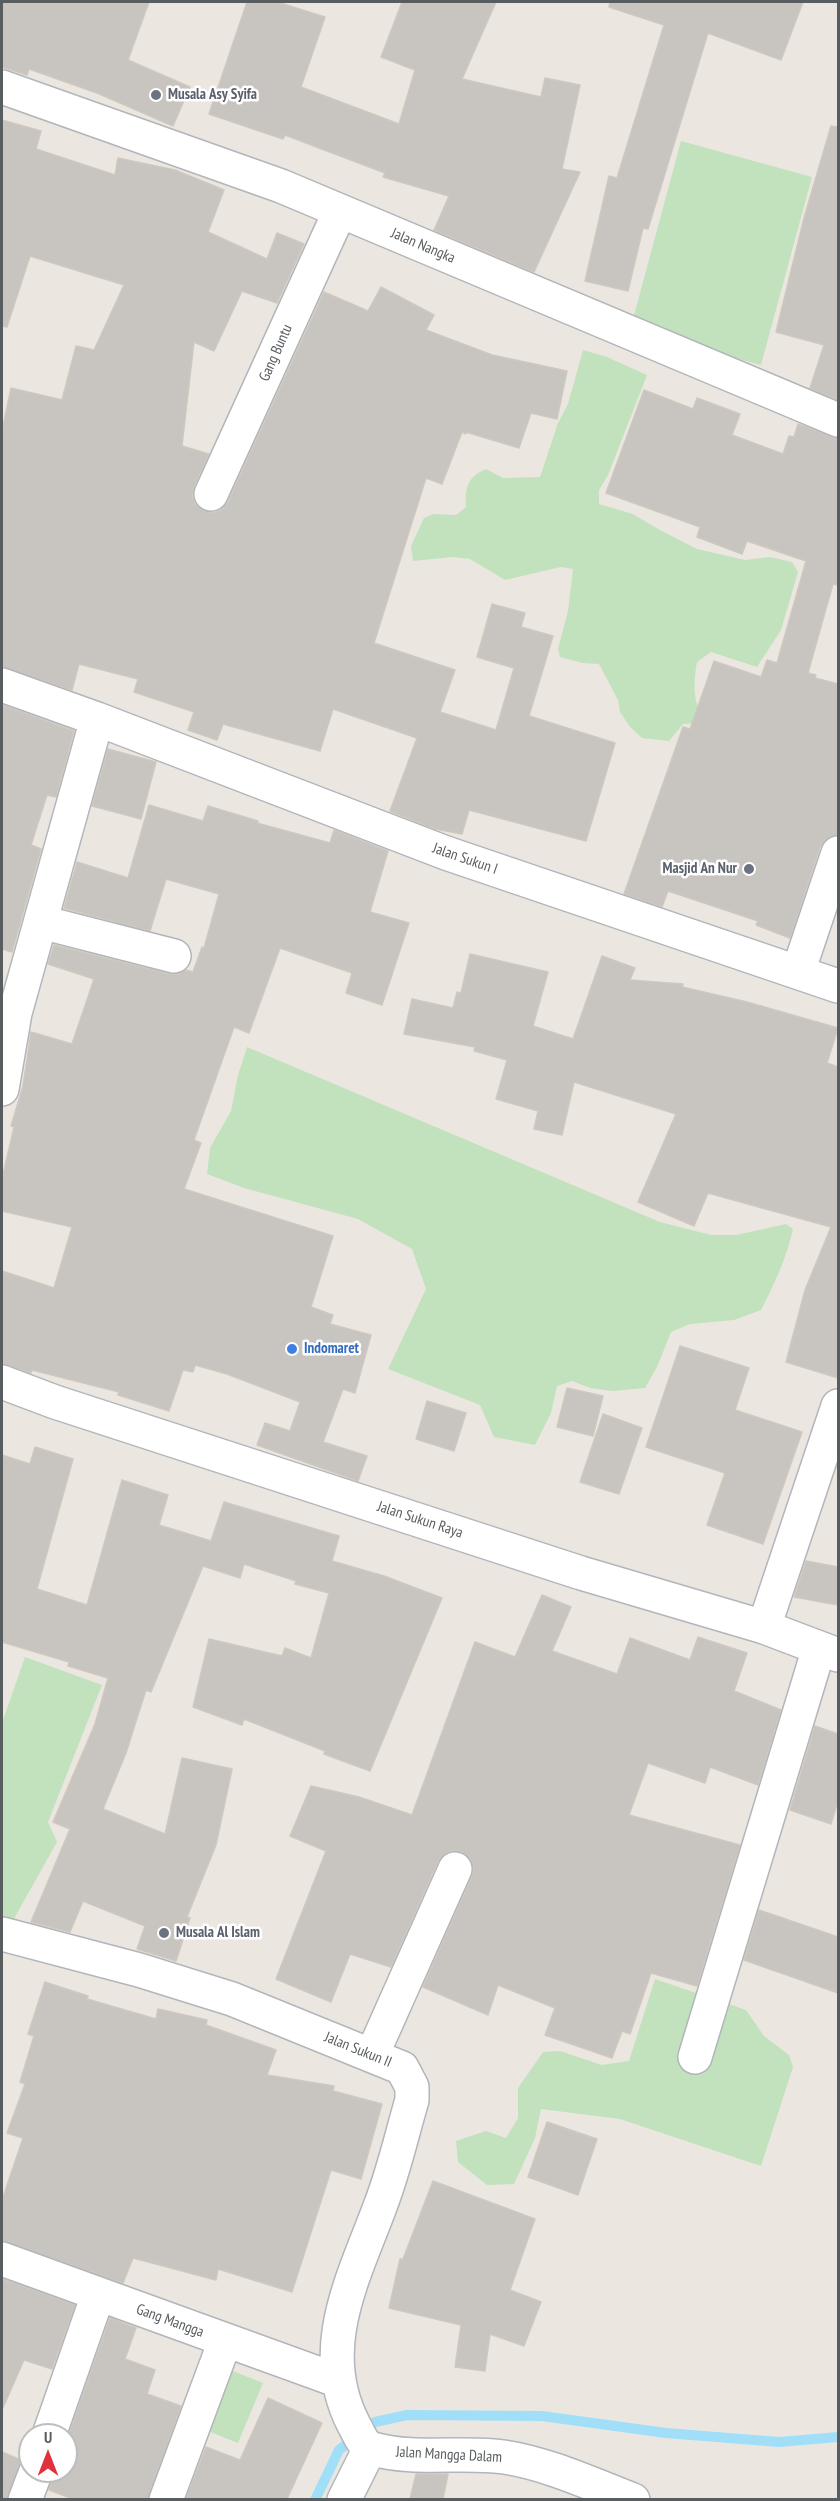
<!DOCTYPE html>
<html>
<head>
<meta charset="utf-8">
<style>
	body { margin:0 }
	#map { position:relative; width:840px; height:2501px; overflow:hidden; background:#ebe7e0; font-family:"PT Sans Narrow",sans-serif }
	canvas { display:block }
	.frame { position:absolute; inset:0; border:3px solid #585d60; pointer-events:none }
	.north { position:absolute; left:18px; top:2423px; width:60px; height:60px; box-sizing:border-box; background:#fff; border:2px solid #bcbebf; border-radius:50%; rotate:0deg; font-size:16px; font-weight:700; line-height:24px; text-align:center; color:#585d60 }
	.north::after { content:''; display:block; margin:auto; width:21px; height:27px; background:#de333c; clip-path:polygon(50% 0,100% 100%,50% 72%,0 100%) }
</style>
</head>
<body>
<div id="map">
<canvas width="840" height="2501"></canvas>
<div class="frame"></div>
<div class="north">U</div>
</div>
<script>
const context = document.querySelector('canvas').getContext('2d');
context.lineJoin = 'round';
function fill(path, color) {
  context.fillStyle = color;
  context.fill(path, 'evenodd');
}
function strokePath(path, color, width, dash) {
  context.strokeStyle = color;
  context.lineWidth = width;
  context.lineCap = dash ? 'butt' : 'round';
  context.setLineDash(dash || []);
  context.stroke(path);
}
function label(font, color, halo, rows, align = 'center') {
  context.font = font + ' "PT Sans Narrow",sans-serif';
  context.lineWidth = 5;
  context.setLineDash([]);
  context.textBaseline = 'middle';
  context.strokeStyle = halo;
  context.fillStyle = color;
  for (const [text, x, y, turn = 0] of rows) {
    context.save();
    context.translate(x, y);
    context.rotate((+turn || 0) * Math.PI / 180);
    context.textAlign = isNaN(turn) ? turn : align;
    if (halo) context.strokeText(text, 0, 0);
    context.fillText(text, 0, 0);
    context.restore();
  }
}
fill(new Path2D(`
	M681 141 812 177 761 365 630 330Z
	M583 350 607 357 647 375 608 475 599 490V504L633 514 658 529 697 549 745 560 770 557 792 562 798 572 781 630 757 667 711 652 697 662C694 679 692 700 702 714L697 723 683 724 669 741 642 738 630 727 620 712 618 700 599 664 582 663 560 657 558 649 568 611 573 569 561 567 505 580 470 559 453 557 413 561 411 546 424 518 433 514 456 515 466 507C465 488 467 477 486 469L503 478 540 477 558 423 568 404Z
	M247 1047 660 1222 711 1235H736L786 1224 793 1229C787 1257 774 1285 761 1310L734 1320 690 1324 671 1332 657 1367 645 1388 613 1391 590 1388 572 1381 557 1386 551 1413 535 1445 494 1437 480 1405 388 1369 426 1289 412 1249 358 1219 244 1188 207 1174 210 1148 231 1111 238 1075Z
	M25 1657 102 1685 48 1822 57 1842 11 1924 2 1921V1723Z
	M655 1979 746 2010 764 2036 789 2055 793 2067 761 2166 620 2119 541 2109 535 2138 514 2184 487 2185 458 2162 456 2141 486 2131 506 2138 518 2118V2088L543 2052 560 2051 602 2065 629 2061Z
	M228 2369 263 2383 238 2443 203 2429Z`), '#c2e2bd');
strokePath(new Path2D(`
	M315 2500 339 2450 375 2422 407 2415 542 2416 666 2433 779 2442 838 2437`), '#a1dff9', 10);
const building = new Path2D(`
	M2 2H149L128 60 190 87 173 126 97 93 29 69 27 75 2 67Z
	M247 2H277L325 17 301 87 399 124 415 70 381 57 402 2H496L462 79 541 97 545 78 580 85 562 169 580 172 534 272 434 230 449 196 383 177 385 173 285 135 283 139 209 114Z
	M610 2H803L781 60 708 33 648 229 643 228 628 291 585 281 609 176 617 178 664 25 609 7Z
	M2 120 41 131 36 149 115 175 118 158 175 170 224 190 208 232 267 259 277 233 304 244 277 303 242 291 214 351 194 342 182 446 209 454 194 486 192 495 195 504 204 511 213 513 221 510 228 502 324 292 368 311 381 287 434 315 426 330 492 355 567 371 557 419 531 413 519 448 466 432V434L462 432 442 484 426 478 374 643 455 670 440 712 496 730 514 668 477 657 492 604 525 613 521 627 553 636 529 716 615 743 586 841 469 810 462 834 435 829 390 811 417 738 333 709 320 751 223 724 217 740 188 730 194 712 134 692 138 679 79 664 72 690 2 667V431L11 388 62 400 76 346 94 350 124 285 30 256 7 327 2 326Z
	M831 126 838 127V400L810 388 824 345 776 332 804 218Z
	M644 390 693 409 697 398 740 414 732 435 783 454 789 436 794 437 798 424 838 438V585L833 584 808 673 816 675 815 678 838 684V835L826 839 820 847 790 938 756 925 758 921 668 891 662 907 624 894 683 727 690 729 714 661 761 677 767 660 777 663 806 561 747 541 742 554 697 537 700 527 606 493Z
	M2 705 74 731 56 797 47 795 31 845 41 849 12 952 2 949Z
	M108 749 156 762 141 819 92 806Z
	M149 805 203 821 208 806 258 821 257 823 330 843 334 830 388 851 370 912 409 923 382 1005 346 993 352 973 280 948 249 1033 234 1027 194 1140 201 1143 184 1189 333 1236 311 1307 333 1315 330 1324 371 1335 355 1393 343 1389 323 1442 367 1456 358 1481 257 1445 265 1423 290 1431 300 1402 227 1374 195 1365 193 1372 183 1370 169 1411 118 1395 119 1392 32 1370 31 1373 2 1364V1271L54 1288 72 1227 2 1211V1179L14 1127 11 1126 23 1086 31 1032 72 1044 94 979 48 964 54 945 169 974H178L186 970 193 972 202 947 204 948 219 894 166 879 150 931 64 908 77 862 128 878Z
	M470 954 548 972 533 1026 573 1039 602 956 635 968 630 980 683 984 682 987 747 1002 838 1028 827 1063 838 1067V1378L786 1362 805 1290 831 1227 708 1193 694 1226 638 1202 676 1114 574 1082 562 1135 534 1129 538 1111 496 1099 507 1060 474 1051 475 1047 404 1034 412 999 453 1008 457 992 461 993Z
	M680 1346 749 1368 735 1410 802 1432 763 1544 707 1525 725 1473 646 1447Z
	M567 1388 603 1396 593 1436 557 1427Z
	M427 1401 466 1413 454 1451 416 1439Z
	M603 1414 642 1428 619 1494 580 1482Z
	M35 1447 73 1459 37 1589 87 1605 122 1480 168 1495 159 1525 211 1541 224 1502 339 1536 332 1561 384 1576 442 1598 370 1771 324 1754 325 1751 244 1719 242 1725 193 1707 209 1639 282 1656 285 1648 311 1658 329 1593 295 1584 296 1581 244 1564 240 1578 203 1566 151 1692 146 1690 126 1753 103 1809 165 1834 182 1758 232 1769 216 1845 187 1917 190 1918 176 1961 137 1949 145 1926 83 1901 70 1932 31 1922 70 1829 53 1822 95 1724 108 1678 68 1666 69 1662 2 1642V1455L30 1464Z
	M806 1561 838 1567V1605L794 1597Z
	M542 1595 571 1607 552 1651 617 1674 630 1638 690 1660 698 1637 747 1653 734 1691 781 1710 758 1785 710 1767 705 1783 648 1763 629 1815 740 1845 697 1986 651 1973 630 2034 622 2031 612 2058 545 2035 555 2008 498 1985 488 2015 423 1987 472 1876 474 1868 470 1859 462 1852 452 1850 445 1854 438 1861 391 1967 350 1954 331 2002 276 1979 326 1851 290 1836 311 1786 359 1797 412 1815 475 1642 515 1657Z
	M815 1726 838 1734V1801L831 1824 790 1810Z
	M759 1910 838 1937V1993L744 1960Z
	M45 1982 88 1996 87 1999 156 2019 158 2009 207 2020 206 2025 276 2050 267 2075 334 2086 333 2091 382 2104 361 2179 331 2170 292 2292 218 2269 216 2280 133 2258 123 2283 2 2241V2200L23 2138 7 2133 25 2084 20 2082 34 2036 28 2034Z
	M547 2122 597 2139 578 2195 528 2177Z
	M433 2181 535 2219 510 2290 541 2302 524 2346 490 2334 485 2371 455 2367 461 2325 389 2308 400 2259H403Z
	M2 2279 75 2305 52 2369 24 2360 2 2410Z
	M110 2318 136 2328 125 2359 155 2370 147 2394 181 2406 148 2499H73L49 2490 54 2471H66V2442Z
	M268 2398 322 2423 287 2499H186L206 2447 240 2460Z
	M2 2452 21 2460 7 2499H2Z
	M416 2474H448L443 2499H410Z`);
fill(building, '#c8c4bf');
strokePath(building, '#cfc8bf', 1.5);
const minor = new Path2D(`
	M2 87 281 186 838 420
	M211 494 340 211
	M2 685 97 719 446 853 838 986
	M41 922 174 956
	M798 972 838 853
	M2 1089 15 1013 97 719
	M2 1382 55 1402 581 1573 764 1627 838 1655
	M764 1627 838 1406
	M2 1934 139 1970 232 1999 402 2068 412 2087V2100C402 2134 394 2170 381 2204 354 2277 314 2349 354 2425 359 2434 363 2446 373 2449 416 2461 461 2451 504 2457 549 2464 591 2484 633 2500
	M372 2055 455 1869
	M695 2057 819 1648
	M2 2259 339 2381
	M49 2435 98 2295
	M25 2500 36 2471
	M166 2500 225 2341
	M344 2500 370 2448`);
strokePath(minor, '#b2b6ba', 36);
strokePath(minor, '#fff', 33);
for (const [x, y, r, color] of [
	[156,95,6,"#6b7280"],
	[749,869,6,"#6b7280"],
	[292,1349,6,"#3f7fe0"],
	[164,1933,6,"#6b7280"]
]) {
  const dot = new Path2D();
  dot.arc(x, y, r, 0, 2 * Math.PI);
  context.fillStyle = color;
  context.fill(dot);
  strokePath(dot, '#fff', 2);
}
label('bold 15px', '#5b616d', '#fff', [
	["Musala Asy Syifa",168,95],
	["Masjid An Nur",737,869,"right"],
	["Musala Al Islam",176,1933]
], 'left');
label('15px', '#585d60', '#fff', [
	["Jalan Nangka",423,246,23],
	["Gang Buntu",276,353,-66],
	["Jalan Sukun I",465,859,19],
	["Jalan Sukun Raya",420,1520,18],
	["Jalan Sukun II",358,2050,22],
	["Gang Mangga",170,2321,20],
	["Jalan Mangga Dalam",449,2455,3]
]);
label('bold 15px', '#366cbe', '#fff', [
	["Indomaret",304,1349]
], 'left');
</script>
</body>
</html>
